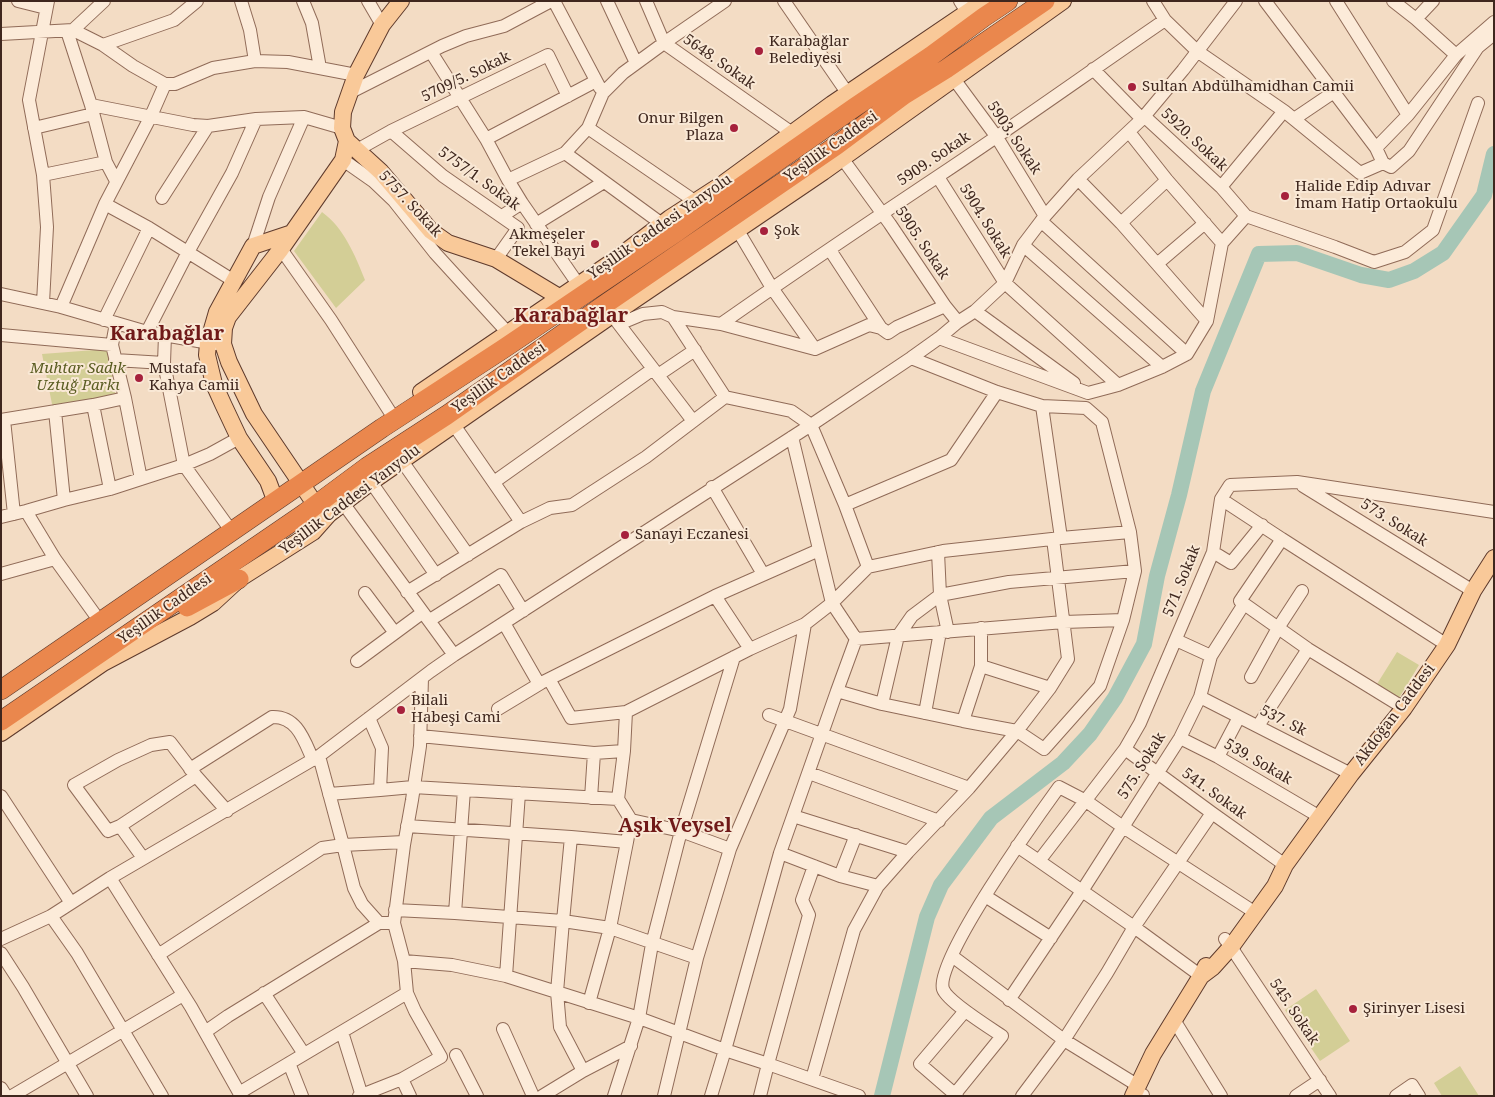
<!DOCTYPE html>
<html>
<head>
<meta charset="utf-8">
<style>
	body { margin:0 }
	#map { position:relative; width:1495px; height:1097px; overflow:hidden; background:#f3dcc4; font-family:"Noto Serif",serif }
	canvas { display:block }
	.frame { position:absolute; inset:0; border:2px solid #3f271e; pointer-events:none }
</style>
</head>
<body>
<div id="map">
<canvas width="1495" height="1097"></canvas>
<div class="frame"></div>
</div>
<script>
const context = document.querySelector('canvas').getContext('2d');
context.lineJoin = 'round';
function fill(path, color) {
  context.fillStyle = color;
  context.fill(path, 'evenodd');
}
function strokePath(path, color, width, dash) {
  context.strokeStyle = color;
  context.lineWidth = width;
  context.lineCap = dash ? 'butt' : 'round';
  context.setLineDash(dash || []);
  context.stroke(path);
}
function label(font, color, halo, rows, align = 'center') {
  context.font = font + ' "Noto Serif",serif';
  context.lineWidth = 4;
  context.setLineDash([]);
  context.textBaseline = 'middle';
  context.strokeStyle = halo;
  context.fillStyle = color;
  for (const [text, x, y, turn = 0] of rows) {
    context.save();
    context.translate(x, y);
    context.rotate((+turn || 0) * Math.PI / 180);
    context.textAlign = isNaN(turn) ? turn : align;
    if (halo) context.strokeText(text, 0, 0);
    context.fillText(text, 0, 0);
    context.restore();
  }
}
fill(new Path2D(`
	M322 212C344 228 355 255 365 280L336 308 294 251Z
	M108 349 116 398 53 409 42 354Z
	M1397 652 1419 665 1399 698 1377 684Z
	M1316 989 1350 1041 1320 1061 1285 1010Z
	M1460 1066 1479 1096H1442L1434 1083Z`), '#d3ce96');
strokePath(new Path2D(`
	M882 1096 927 917 941 885 991 818 1063 763 1090 734 1115 698 1144 644 1157 576 1179 495 1203 391 1259 254 1297 253 1361 275 1389 280 1414 271 1443 253 1484 195 1494 154`), '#a6c6b6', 16);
const minor = new Path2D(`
	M18 1 46 8
	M241 1 250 30 255 61
	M303 1 312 23 320 68
	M368 1 382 25
	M554 1 600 88
	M607 1 636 63
	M646 1 664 43 792 133
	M784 1 848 94
	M960 1 967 12
	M1153 1 1165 20 1197 51 1284 111 1360 173 1383 163 1376 148 1265 1
	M1336 1 1408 115
	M1393 1 1416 19 1456 55
	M1416 19 1433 1
	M73 30 104 1
	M67 31 91 105 106 162 116 181
	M1 34 73 30 103 45 133 66 165 84H175L213 68 255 61 288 62 356 75
	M103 45 174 20 197 1
	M431 52 486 139 508 180 522 203 578 284
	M1093 69 1142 119
	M954 79 996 136 1045 216
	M351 92 442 46 466 36 504 26 551 1
	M91 105 193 125 208 126 256 119 304 117 342 128
	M1144 116 1221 187 1246 216 1335 247 1374 262 1405 252 1433 230 1478 103
	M1294 119 1334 92
	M34 128 93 114
	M588 128 696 202
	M391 131 443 176 518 228 496 259
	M1129 132 1167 180 1222 243
	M486 139 596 81
	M1376 148 1408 115 1456 55 1494 22
	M357 150 391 131 548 55 568 96
	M842 158 890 224 945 306 958 322
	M343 160 373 181 394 201 435 253 508 333
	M1383 163 1391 167 1409 151 1478 47 1494 34
	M43 175 106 162
	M938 177 1005 283 1118 385
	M1078 179 1121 223 1207 321
	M508 180 565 153
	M1221 187 1284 111
	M162 198 208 126
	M105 204 149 228 234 281
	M502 216 522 203
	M1041 221 1187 354
	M1121 223 1167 180
	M536 224 604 182
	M662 224 565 153 588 128 603 93 623 73 664 43 725 1
	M737 229 772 288 815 349
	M1023 245 1162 367
	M253 246 269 197 304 117
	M281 249 331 320 390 412
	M830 250 881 328
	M1157 264 1205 223
	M1 294 61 307 147 332 215 344
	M43 303 47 227 43 175 29 100 48 1
	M61 307 105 204 151 116 165 84
	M975 311 1074 383
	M673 317 725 397 791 411 811 425 845 505 868 567 943 551 1061 538 1042 406 1086 408 1102 422 1130 532 1135 571 1123 620 1100 686 1044 749 1017 731 963 721 882 704 837 691 780 853 725 1050 639 1018 506 976 452 965 404 961 394 923H379L362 904 354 888 343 845 319 756 431 671 454 655 811 425 911 358 939 338 958 322 975 311 1005 283 1023 245 1045 216 1078 179 1142 119 1183 70 1236 1
	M615 319 693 421
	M104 320 149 228
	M116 323 112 345 125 398 141 479
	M619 324 643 314 662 312 673 317 721 324 815 349 869 325 881 328 888 333 897 327 945 306
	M721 324C792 274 865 225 937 177 1014 126 1089 72 1165 20
	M147 332 188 252 232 173 256 119
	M1 335 112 345
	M165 335 164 363 184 465 232 532
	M939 338 1088 393 1118 385 1162 367 1187 354 1207 321 1222 243 1246 216
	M911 358 997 392 1042 406
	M115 360 164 363
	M658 375 695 350
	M93 405 110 489
	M55 411 64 500
	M1 420 93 405 125 398
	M4 420 14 514
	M454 425 521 522
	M792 437 832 603 856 639 837 691
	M402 461 468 555
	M371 482 436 575
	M494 482 653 369
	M1303 486 1473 591
	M712 487 763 574
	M1221 499 1282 539
	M343 503 454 655
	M845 505 951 460 997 392
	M26 511 55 559 101 623
	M1 517 26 511 64 500 110 489 184 465 210 454 239 438
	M1061 538 1130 532
	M938 552 940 595 948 632
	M1213 552 1231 563 1262 525
	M1 574 55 559
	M407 592 521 522 550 508 572 505 646 457 725 397
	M365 593 395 633
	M715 596 750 649
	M430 620 501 575 523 611
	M504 623 539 684
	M981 628V666L1050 688
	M856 639 1064 622 1123 620
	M1176 640 1211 656
	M357 661 422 613
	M1251 677 1278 628 1302 591
	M549 679 571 718 626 712 750 649 805 624 832 603 868 567
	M1200 697 1351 774
	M882 704 898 636 912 616 940 595 1009 582 1135 571
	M1404 708 1308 649 1240 601 1282 539 1447 645
	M498 709 541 683 715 596 819 550
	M626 712 624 751 618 799 631 820
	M925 713 940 632
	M769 715 969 788 1017 731 1050 688 1068 659 1053 539
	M369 718 382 748 380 790 413 787 618 799
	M963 721 981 666
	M1258 726 1308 649
	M420 736 594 753 624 751
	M1180 738 1218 757 1320 817
	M1125 749 1212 813 1285 865
	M1218 757 1239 717
	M190 769 272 717C297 716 304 740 313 760
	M809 773 939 821
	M196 776 120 826 108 831 74 785 118 760 151 745 170 742 196 776 227 811
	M329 794 380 790
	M1 796 71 903
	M591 798 594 753
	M793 816 908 852
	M120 826 143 858
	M407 826 571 837 563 921 455 913
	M571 837 627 842 610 928 589 1003
	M627 842 631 820 681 831 730 849 790 709 805 624
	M1017 846 1039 861 1125 749 1140 723 1213 552 1221 499 1230 485 1297 482 1494 512
	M780 853 840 876 878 886
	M1039 861 1134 927 1201 976
	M840 876 856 835
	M985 896 1051 938
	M395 910 455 913 464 790
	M51 916 77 953 162 1096
	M394 923 404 845 412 800 420 746 422 678
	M1 939 51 916 110 878
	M1225 939 1231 947 1330 1096
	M1 953 23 987 87 1096
	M158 955 322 848 343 845 404 842
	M952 956 1064 1040 1137 1085
	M506 976 519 793
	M264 993 304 1054
	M1009 1000 1082 891 1180 738 1200 697 1211 656 1244 604
	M1174 1020 1221 1096
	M503 1029 533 1096
	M205 1032 228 1016 379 923
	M342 1032 362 1096
	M456 1055 477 1096
	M289 1063 302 1096
	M583 1071 631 1046
	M402 1079 410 1096
	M812 1079 854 930 878 886 908 852 969 788
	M1 1088 6 1096
	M239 1093 407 993 404 961
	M955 1094 1002 1036C990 1028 947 1001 943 989 934 961 1038 816 1059 787L1086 801 1123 827 1248 908
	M1143 1095V1096
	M12 1096 183 995
	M241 1096 191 1007 110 878 319 756
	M359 1096 402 1079 441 1057 415 1011 407 993
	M542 1096 583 1071 560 1027 557 992 563 921 610 928 697 958
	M614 1096 639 1018 652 944 681 831 734 657
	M664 1096 697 958 730 849
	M711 1096 725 1050 768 1064 809 915 802 900 814 866
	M760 1096 768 1064 859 1096
	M957 1096 920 1064 965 1011
	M1022 1096 1064 1040 1107 973 1134 927 1212 813
	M1296 1096 1320 1080
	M1396 1096 1412 1085 1419 1096`);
const major = new Path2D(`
	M347 141 381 172 431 231 448 243 496 259 559 297
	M421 392 612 262 670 218 724 183 832 104 984 1
	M274 497 268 481 239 438 223 404 214 384 207 355 208 343 217 312 253 246 292 233
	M316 518 315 504 254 414 229 362 223 344 224 328 228 317 281 249 343 160 347 141 342 128 343 112 356 75 382 25 401 1
	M1 733 103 663 190 617 213 603 239 579 313 532 329 514 371 482 612 315 823 172 1063 1
	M1201 976 1213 967 1231 947 1275 886 1285 865 1351 774 1404 708 1447 645 1473 591 1494 558
	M1133 1096 1153 1054 1201 976 1206 966`);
const highway = new Path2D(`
	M187 607 239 579
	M1 690 382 428 503 349 675 233 855 107 931 56 984 17 1008 1
	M1 721 305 513 367 467 447 415 604 305 837 145 904 95 946 69 1045 1`);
strokePath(minor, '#906b58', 14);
strokePath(major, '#5e3a2c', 18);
strokePath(highway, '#5e3a2c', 20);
strokePath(minor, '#fcebd9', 12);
strokePath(major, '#f9c999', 16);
strokePath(highway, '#ea874d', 19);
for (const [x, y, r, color] of [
	[759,51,5,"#a6213c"],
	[1132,87,5,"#a6213c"],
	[734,128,5,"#a6213c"],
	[1285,196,5,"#a6213c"],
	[764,231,5,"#a6213c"],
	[595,244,5,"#a6213c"],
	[139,378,5,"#a6213c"],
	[625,535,5,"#a6213c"],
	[401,710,5,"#a6213c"],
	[1353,1009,5,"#a6213c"]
]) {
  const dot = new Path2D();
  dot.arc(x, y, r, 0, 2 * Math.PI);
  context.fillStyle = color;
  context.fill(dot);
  strokePath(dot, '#f9e8d5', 2);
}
label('15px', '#3f271e', '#f9e8d5', [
	["Karabağlar",769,42],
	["Belediyesi",769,59],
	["Sultan Abdülhamidhan Camii",1142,87],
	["Onur Bilgen",724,119,"right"],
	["Plaza",724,136,"right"],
	["Halide Edip Adıvar",1295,187],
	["İmam Hatip Ortaokulu",1295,204],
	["Şok",774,231],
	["Akmeşeler",585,235,"right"],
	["Tekel Bayi",585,252,"right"],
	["Mustafa",149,369],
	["Kahya Camii",149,386],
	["Sanayi Eczanesi",635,535],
	["Bilali",411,701],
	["Habeşi Cami",411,718],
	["Şirinyer Lisesi",1363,1009]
], 'left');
label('15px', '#3f271e', '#f9e8d5', [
	["5648. Sokak",719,62,35],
	["5709/5. Sokak",466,77,-26],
	["5903. Sokak",1014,138,56],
	["5920. Sokak",1194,140,43],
	["Yeşillik Caddesi",831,147,-35],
	["5909. Sokak",934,159,-34],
	["5757/1. Sokak",479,179,36],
	["5757. Sokak",410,204,47],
	["5904. Sokak",985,221,58],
	["Yeşillik Caddesi Yanyolu",660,227,-35],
	["5905. Sokak",922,243,56],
	["Yeşillik Caddesi",499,378,-35],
	["Yeşillik Caddesi Yanyolu",350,500,-37],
	["573. Sokak",1394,523,32],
	["571. Sokak",1182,581,-68],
	["Yeşillik Caddesi",165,609,-35],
	["Akdoğan Caddesi",1395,715,-53],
	["537. Sk",1283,721,27],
	["539. Sokak",1258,762,30],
	["575. Sokak",1142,766,-58],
	["541. Sokak",1214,794,36],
	["545. Sokak",1294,1012,56]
]);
label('italic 15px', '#5a5d22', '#f9e8d5', [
	["Muhtar Sadık",78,369],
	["Uztuğ Parkı",78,386]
]);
label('bold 20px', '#701918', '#f9e8d5', [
	["Karabağlar",571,316],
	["Karabağlar",167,334],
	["Aşık Veysel",675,826]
]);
</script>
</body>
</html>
